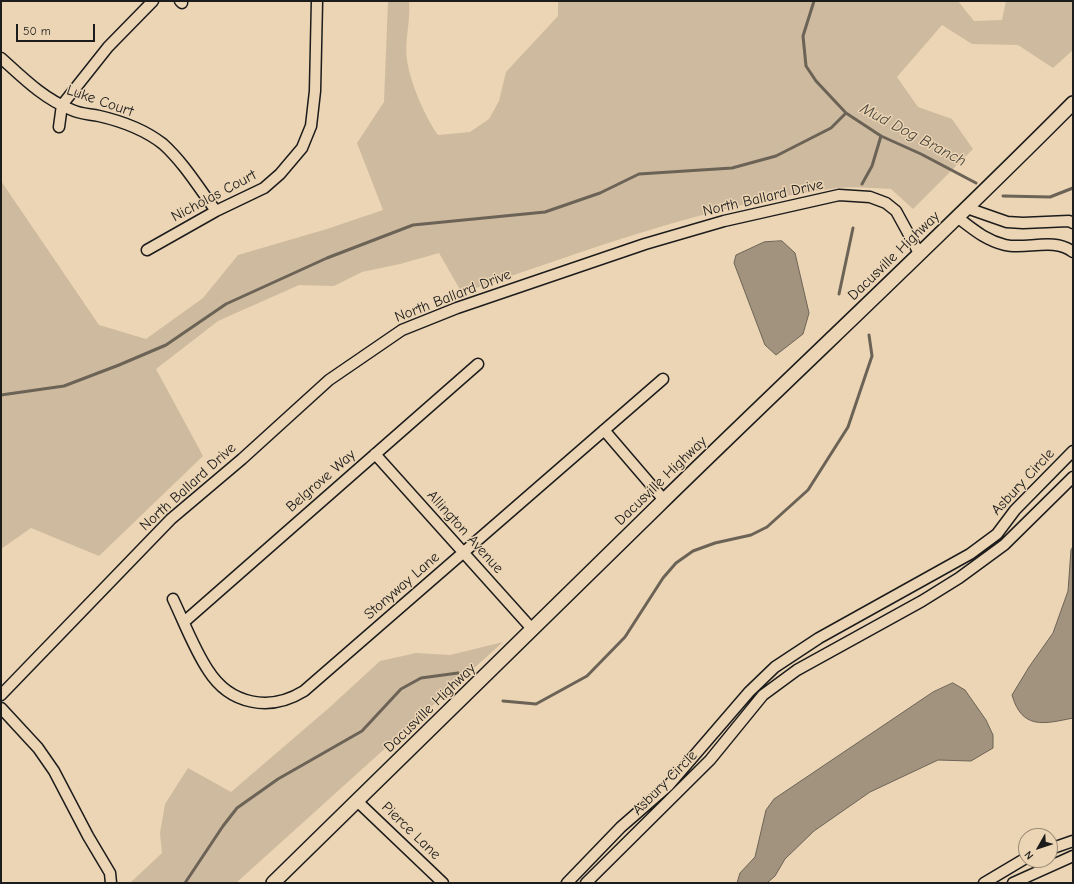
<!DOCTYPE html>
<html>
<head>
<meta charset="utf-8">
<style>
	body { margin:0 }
	#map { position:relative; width:1074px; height:884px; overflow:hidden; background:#ecd5b4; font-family:"Comic Neue",sans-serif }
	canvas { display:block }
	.frame { position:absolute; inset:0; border:2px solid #1c1c1c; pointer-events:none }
	.north { position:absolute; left:1018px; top:828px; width:40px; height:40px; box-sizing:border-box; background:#ecd5b4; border:1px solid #998b77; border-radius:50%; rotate:231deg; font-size:11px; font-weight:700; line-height:16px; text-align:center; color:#1c1c1c }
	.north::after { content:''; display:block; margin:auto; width:14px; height:18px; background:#1c1c1c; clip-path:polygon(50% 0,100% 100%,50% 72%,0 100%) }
	.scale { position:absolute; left:16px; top:24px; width:79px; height:18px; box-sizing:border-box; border:2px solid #1c1c1c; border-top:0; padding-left:5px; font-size:12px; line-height:14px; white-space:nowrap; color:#1c1c1c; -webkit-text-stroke:3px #ecd5b4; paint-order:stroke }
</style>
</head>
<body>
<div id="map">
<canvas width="1074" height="884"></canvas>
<div class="frame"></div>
<div class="north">N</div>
<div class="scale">50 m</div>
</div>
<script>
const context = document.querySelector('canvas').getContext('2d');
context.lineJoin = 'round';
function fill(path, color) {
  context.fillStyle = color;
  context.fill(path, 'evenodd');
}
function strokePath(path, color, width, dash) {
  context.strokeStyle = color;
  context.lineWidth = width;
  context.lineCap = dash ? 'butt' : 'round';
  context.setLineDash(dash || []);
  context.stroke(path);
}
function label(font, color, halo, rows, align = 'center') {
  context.font = font + ' "Comic Neue",sans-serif';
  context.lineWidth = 3;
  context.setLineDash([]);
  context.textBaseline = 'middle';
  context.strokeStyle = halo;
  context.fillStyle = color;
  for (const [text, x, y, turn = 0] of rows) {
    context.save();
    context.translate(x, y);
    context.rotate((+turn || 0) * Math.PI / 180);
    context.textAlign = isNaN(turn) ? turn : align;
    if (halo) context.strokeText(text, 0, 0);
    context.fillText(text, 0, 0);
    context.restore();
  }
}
fill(new Path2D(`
	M388 1H409C411 20 404 43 407 60 410 82 425 117 438 135L470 132 489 119 499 101 506 72 558 16V1H958L974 21 1002 20 1006 1H1073V50L1053 68 1018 45 972 44 942 25 897 77 918 107 952 119 973 149 913 209 891 189C874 188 855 186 837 188 708 204 585 251 462 293L439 253 400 264 362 272 334 286 299 285 218 321 156 369 203 456 99 556 31 528 1 549V181L99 325 146 339 203 298 238 255 327 229 383 210 357 143 384 102Z
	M503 642 236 883H130L162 853 160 833 165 804 188 768 231 792 330 707 380 661 416 653 450 655Z`), '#ceba9e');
const water = new Path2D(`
	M782 241 795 253 809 313 803 334 776 355 765 345 734 263 736 255 764 242Z
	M1073 547V718C1044 724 1022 730 1012 695L1029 667 1053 633 1068 591 1071 550Z
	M953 683 965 690 986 720 993 735V748L971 761 938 760 870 792 814 831 785 859 775 876 767 883H737L740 873 755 857 766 810 774 799 933 692Z`);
fill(water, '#a2937e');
strokePath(water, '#6c6357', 1);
strokePath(new Path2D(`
	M814 1 803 36 806 66 816 81 846 113 881 136 921 154 976 183
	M862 184 872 166 881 136
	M1003 196 1050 197 1073 188
	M839 294 853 228
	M1 395 64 386 119 365 166 345 226 304 327 258 413 225 545 212 600 193 639 174 732 168 776 156 831 128 846 113
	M503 701 536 704 587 676 625 637 663 578 676 563 693 551 715 543 751 535 767 527 808 490 848 427 872 356 869 335
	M185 883 223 826 237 808 278 779 362 731 401 689 421 678 458 673`), '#6c6357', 3);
const minor = new Path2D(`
	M180 1 182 3
	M1 58C23 78 44 99 72 110 80 114 90 114 99 116 121 121 145 130 163 144 184 163 199 188 216 211
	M59 127 62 105 108 47 153 1
	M967 208 1007 222 1023 223 1069 221 1073 223
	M957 217C973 229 985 240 1005 245 1026 250 1054 237 1073 252
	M147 250 216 211 264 188 280 174 302 148 311 126 315 91 317 1
	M604 430 664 500
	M375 454 533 630
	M173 599C184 622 194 649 208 670 230 705 270 712 304 691L663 379
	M184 622 478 364
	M1 695 171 519 242 459 329 380 402 330 457 308 645 244 724 221 839 195 870 197 886 203 896 211 919 253
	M1 708 38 748 54 771 88 836 110 873 111 883
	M357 801 443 883
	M1050 849 1073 841
	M567 883 621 827 668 786 749 692 775 667 819 638 970 554 997 534 1015 510 1073 451
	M586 883 710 760 763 695 797 670 922 601 959 578 1004 545 1073 477
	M984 883 1026 858
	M1013 883 1073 856`);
const major = new Path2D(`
	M273 883C402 758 529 631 658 506 796 371 937 240 1073 103`);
strokePath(minor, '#1c1c1c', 13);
strokePath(major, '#1c1c1c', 16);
strokePath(minor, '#ecd5b4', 10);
strokePath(major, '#ecd5b4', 13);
label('15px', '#1c1c1c', '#ecd5b4', [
	["Luke Court",100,101,19],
	["Nicholas Court",214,196,-28],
	["North Ballard Drive",763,198,-13],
	["Dacusville Highway",894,256,-44],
	["North Ballard Drive",453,296,-21],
	["Belgrove Way",321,481,-41],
	["Dacusville Highway",661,481,-44],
	["Asbury Circle",1023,482,-47],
	["North Ballard Drive",188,487,-42],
	["Allington Avenue",465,532,48],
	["Stonyway Lane",402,586,-41],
	["Dacusville Highway",430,708,-44],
	["Asbury Circle",665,783,-45],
	["Pierce Lane",411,831,44]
]);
label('italic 16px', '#4b463e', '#ecd5b4', [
	["Mud Dog Branch",913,135,28]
]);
</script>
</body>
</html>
